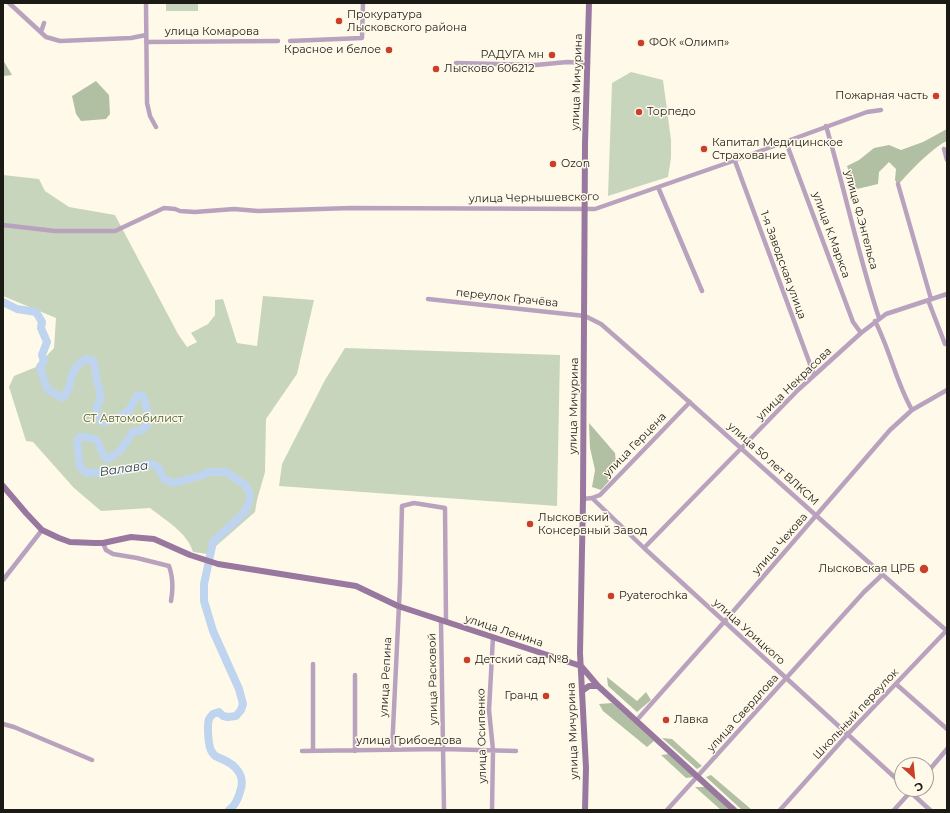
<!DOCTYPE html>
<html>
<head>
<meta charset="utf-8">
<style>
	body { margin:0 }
	#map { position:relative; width:950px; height:813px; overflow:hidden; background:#fff9ea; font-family:Montserrat,sans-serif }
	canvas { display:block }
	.frame { position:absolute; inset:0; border:4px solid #1c1a15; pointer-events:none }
	.north { position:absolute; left:894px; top:757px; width:40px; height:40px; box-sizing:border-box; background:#fff9ea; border:1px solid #a4a095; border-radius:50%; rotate:153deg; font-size:11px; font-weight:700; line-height:16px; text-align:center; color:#1c1a15 }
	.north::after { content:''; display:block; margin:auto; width:14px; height:18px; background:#ca3f28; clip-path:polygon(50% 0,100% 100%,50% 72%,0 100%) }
</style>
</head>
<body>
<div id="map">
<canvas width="950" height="813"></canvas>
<div class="frame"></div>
<div class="north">С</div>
</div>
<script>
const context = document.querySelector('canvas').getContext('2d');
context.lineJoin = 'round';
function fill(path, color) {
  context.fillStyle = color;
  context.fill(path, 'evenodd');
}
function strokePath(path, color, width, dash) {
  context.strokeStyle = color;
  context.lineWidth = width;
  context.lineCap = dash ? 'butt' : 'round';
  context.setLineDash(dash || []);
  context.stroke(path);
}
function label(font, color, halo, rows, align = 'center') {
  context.font = font + ' Montserrat,sans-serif';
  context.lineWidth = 3;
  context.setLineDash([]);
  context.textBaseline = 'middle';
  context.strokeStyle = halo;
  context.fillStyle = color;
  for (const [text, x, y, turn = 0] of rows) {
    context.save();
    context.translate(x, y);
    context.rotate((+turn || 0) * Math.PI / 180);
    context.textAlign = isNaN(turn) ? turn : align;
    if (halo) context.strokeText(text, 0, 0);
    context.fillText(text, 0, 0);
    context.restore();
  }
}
fill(new Path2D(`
	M166 3H198V11H166Z
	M631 72 663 80 671 140V158L668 177 608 196 612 83Z
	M3 175 39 179 45 191 69 207 115 215 178 334 187 347 197 342 191 333 208 324 215 315V300L223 299 237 343 257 346 263 296 314 300 297 374 266 419 265 472 257 500 255 512 207 554 193 552C187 532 165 520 150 508L101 511 74 488 33 442 26 441 9 387 14 376 36 367 54 348 56 318 3 296Z
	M345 348 560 355 557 506 279 486 282 464 325 380Z`), '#c8d5bd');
fill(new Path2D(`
	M3 60 12 75 3 76Z
	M96 81 109 95 110 114 106 119 81 121 76 114 72 96Z
	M947 129V141C933 147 908 173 898 185L895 180 896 169 889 162 879 172 878 184 857 189 852 182 847 166 859 160 874 148 889 145 901 150 923 142Z
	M589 423 615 453 616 462 613 469 610 480 601 490 592 487 595 470 590 448Z
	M607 677 637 701 646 692 651 700 637 712 608 686Z
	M612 703 654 741 647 747 603 711 599 704Z
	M662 738 672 739 702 766 697 769Z
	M669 754 694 777 686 778 661 755Z
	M711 775 752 810H742L706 777Z
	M695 787H707L731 810H721Z`), '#b1c0a3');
strokePath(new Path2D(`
	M3 302 17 309 36 312 42 322 41 328 47 342 42 355 44 361 40 367 47 389 63 398C76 383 65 372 86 359L93 361C95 366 95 371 96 377 97 384 102 391 100 399 98 407 95 408 97 418L103 422 112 420 128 412 137 396 142 395C146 399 149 419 147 425 146 427 144 428 143 430L133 432 120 451 108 459 104 456 97 440 86 437H80L77 441 80 467 87 473 116 472 131 469 150 463 158 467 164 479 174 483 203 475 208 472H226L245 485 249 492 250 499 245 512 213 542 204 584V601L213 631 239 689 243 704 241 710 236 716 228 717 223 716 219 712 213 714C212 715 210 717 209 719 207 725 208 747 212 752 214 756 217 757 222 759 236 765 246 776 240 792 238 799 235 806 229 810`), '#bfd4ee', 8);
strokePath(new Path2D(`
	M9 3 46 37 60 41 131 38 146 35
	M146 3 147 103 150 116 156 127
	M41 32 44 23
	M290 41 362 38 363 3
	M146 42 278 41
	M456 63 536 65 567 62 588 63
	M826 126C845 190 858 255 879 318
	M786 142 853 322 861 333
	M944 149 947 160
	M735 161 814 375
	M898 184 931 299
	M658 187 702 291
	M3 225 55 231H115L164 208 175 209 180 211 195 212 234 209 258 211 351 208 595 209 730 162 867 112 881 110
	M428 299 585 316 601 324C717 425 830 530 947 631
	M928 300 945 344
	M875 321C890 350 896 382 912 410
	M592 498 600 495 690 402
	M583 499 592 498 644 548 902 784
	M103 543 106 550 113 554 137 558 169 566C173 577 173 590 171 601
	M644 548 798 390 861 333 886 314 947 294
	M3 580 42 530
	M441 621 444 810
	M896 684 947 729
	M636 721 724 622 890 430 912 410 947 390
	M3 724 14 727 92 760
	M392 750 400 584 402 506 414 503 445 508 446 622
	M302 751 443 749 516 751
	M313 751V664
	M355 751V675
	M926 774 947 749
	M907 789 930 810
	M492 810 493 750 489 710 493 637
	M667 810 864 592 882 575
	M780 810 847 735 947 630
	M894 810 913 789`), '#b9a2be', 4.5);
strokePath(new Path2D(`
	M3 486 26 513 42 530 59 538 70 542 95 543H103L131 537 154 539 190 555 218 564 356 586 398 606 581 666 598 686 734 810
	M582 691 589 686H598
	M585 810 586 768 580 653 583 499 585 144 589 3`), '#9978a0', 6);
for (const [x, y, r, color] of [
	[339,21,4,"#ca3f28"],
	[641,43,4,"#ca3f28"],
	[389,50,4,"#ca3f28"],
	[552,55,4,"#ca3f28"],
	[436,69,4,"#ca3f28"],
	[936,96,4,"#ca3f28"],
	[639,112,4,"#ca3f28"],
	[704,149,4,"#ca3f28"],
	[553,164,4,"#ca3f28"],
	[530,524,4,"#ca3f28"],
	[924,569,5,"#ca3f28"],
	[611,596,4,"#ca3f28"],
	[467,660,4,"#ca3f28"],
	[546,696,4,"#ca3f28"],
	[666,720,4,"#ca3f28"]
]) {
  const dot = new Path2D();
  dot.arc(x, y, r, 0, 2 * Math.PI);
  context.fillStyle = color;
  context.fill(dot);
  strokePath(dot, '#fff9ea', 1.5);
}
label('11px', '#1c1a15', '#fff9ea', [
	["Прокуратура",347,15],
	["Лысковского района",347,28],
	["ФОК «Олимп»",649,43],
	["Красное и белое",381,50,"right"],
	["РАДУГА мн",544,55,"right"],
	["Лысково 606212",444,69],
	["Пожарная часть",928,96,"right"],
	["Торпедо",647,112],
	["Капитал Медицинское",712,143],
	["Страхование",712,156],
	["Ozon",561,164],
	["Лысковский",538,518],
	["Консервный Завод",538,531],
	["Лысковская ЦРБ",915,569,"right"],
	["Pyaterochka",619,596],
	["Детский сад №8",475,660],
	["Гранд",538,696,"right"],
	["Лавка",674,720]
], 'left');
label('11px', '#1c1a15', '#fff9ea', [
	["улица Комарова",212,32],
	["улица Мичурина",577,82,-88],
	["улица Чернышевского",534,198,-1],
	["улица Ф.Энгельса",861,220,75],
	["улица К.Маркса",831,235,70],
	["1-я Заводская улица",783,265,70],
	["переулок Грачёва",507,298,6],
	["улица Некрасова",794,384,-44],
	["улица Мичурина",574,406,-89],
	["улица Герцена",635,445,-46],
	["улица 50 лет ВЛКСМ",773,464,42],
	["улица Чехова",780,544,-49],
	["улица Ленина",504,631,18],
	["улица Урицкого",749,632,42],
	["улица Репина",386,677,-87],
	["улица Расковой",433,679,-91],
	["улица Свердлова",743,713,-48],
	["Школьный переулок",856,714,-47],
	["улица Мичурина",573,731,-92],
	["улица Осипенко",482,736,-91],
	["улица Грибоедова",409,741]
]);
label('11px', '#465c2f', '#fff9ea', [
	["СТ Автомобилист",133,419]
]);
label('italic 12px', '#1f3d61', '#fff9ea', [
	["Валава",124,469,-8]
]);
</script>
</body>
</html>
